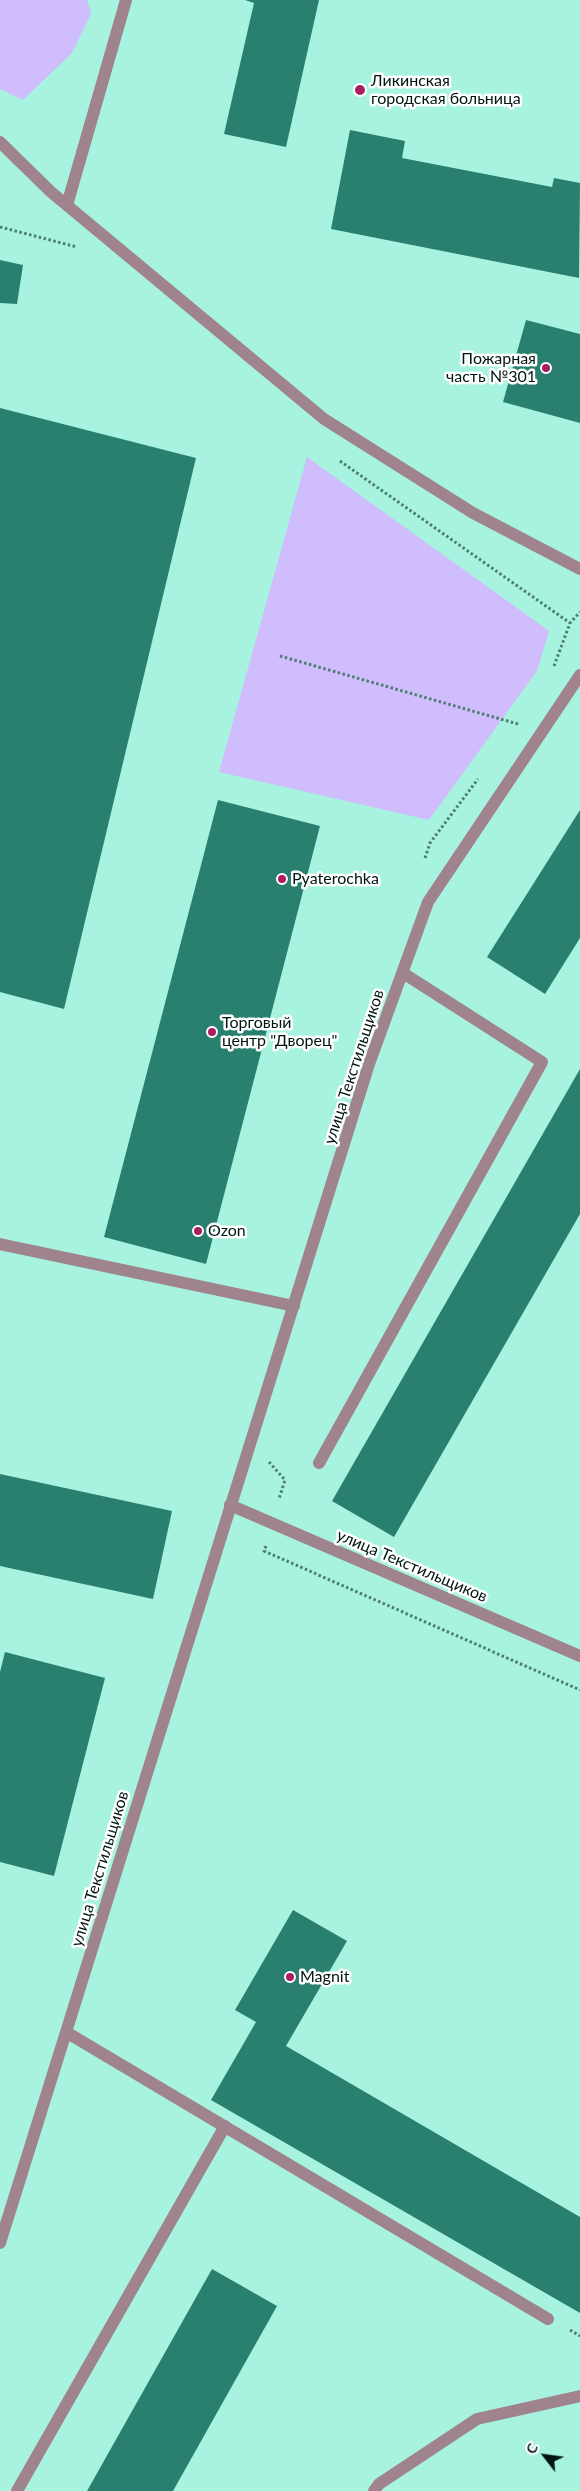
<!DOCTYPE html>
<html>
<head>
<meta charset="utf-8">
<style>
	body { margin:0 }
	#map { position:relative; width:580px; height:2491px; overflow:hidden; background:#a7f3e0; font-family:Lato,sans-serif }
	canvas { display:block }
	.north { position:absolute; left:520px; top:2431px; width:50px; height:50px; -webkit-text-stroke:4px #fff; paint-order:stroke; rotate:300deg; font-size:14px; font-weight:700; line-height:20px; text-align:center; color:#011611 }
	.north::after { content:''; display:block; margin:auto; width:18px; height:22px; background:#011611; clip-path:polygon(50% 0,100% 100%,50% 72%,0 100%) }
</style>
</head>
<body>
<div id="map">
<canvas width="580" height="2491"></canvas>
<div class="north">С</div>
</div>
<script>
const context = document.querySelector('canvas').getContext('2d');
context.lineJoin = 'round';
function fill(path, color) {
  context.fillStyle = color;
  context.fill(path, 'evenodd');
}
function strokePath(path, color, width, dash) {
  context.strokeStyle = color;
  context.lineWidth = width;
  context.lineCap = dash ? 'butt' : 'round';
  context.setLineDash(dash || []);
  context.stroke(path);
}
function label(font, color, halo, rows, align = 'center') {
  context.font = font + ' Lato,sans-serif';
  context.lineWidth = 5;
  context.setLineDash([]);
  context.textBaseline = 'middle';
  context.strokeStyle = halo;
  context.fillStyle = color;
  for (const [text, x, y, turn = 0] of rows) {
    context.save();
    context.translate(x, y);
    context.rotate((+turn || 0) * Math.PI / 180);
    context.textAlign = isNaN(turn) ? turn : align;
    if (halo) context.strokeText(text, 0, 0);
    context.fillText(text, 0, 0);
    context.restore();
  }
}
fill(new Path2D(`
	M0 0H87L91 14 72 53 23 100 0 89Z
	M307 457 549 631 537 671 429 820 219 772Z`), '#cfbdfd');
fill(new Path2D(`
	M245 0H319L286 147 224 134 254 3Z
	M350 130 405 141 402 158 552 187 554 178 580 183 579 278 331 229Z
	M0 260 23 265 17 304 0 303Z
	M526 320 580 334V423L503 402Z
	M0 408 196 458 64 1009 0 992Z
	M218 800 320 826 206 1264 104 1237Z
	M580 810V938L545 994 487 957Z
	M580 1069V1214L394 1537 332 1501Z
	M0 1474 172 1511 153 1599 0 1566Z
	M5 1652 105 1678 54 1876 0 1862V1672Z
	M293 1910 347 1941 286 2046 580 2217V2313L211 2100 256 2022 235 2010Z
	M212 2269 277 2306 173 2491H87Z`), '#2a806e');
strokePath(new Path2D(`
	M0 227 77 247
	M340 461 570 623
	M280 656 518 724
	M554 666 570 623 580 612
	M425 858 430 843 478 779
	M269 1462 285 1480 279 1499
	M266 1546 264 1551 580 1690
	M570 2330 580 2336`), '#4e7c71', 3, [2.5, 2.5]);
strokePath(new Path2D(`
	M0 142 51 192 324 419 473 513 580 569
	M67 205 126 0
	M0 1244 294 1306
	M319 1463 542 1062 403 973
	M230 1505 580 1656
	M66 2032 548 2319
	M0 2243 369 1064 428 902 580 675
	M17 2491 225 2126
	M374 2491 379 2484 477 2419 580 2396`), '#a0848d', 12);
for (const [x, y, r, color] of [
	[360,90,6,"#a91e62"],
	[546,368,5,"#a91e62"],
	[282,879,5,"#a91e62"],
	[212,1032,5,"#a91e62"],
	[198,1231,5,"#a91e62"],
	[290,1977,5,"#a91e62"]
]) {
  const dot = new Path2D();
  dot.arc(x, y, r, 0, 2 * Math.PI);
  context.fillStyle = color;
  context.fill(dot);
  strokePath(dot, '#fff', 2);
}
label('16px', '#011611', '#fff', [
	["Ликинская",371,81],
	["городская больница",371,99],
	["Пожарная",536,359,"right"],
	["часть №301",536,377,"right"],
	["Pyaterochka",292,879],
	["Торговый",222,1023],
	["центр \"Дворец\"",222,1041],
	["Ozon",208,1231],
	["Magnit",300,1977]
], 'left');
label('16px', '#011611', '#fff', [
	["улица Текстильщиков",354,1067,-72],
	["улица Текстильщиков",412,1566,23],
	["улица Текстильщиков",100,1869,-73]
]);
</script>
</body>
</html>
